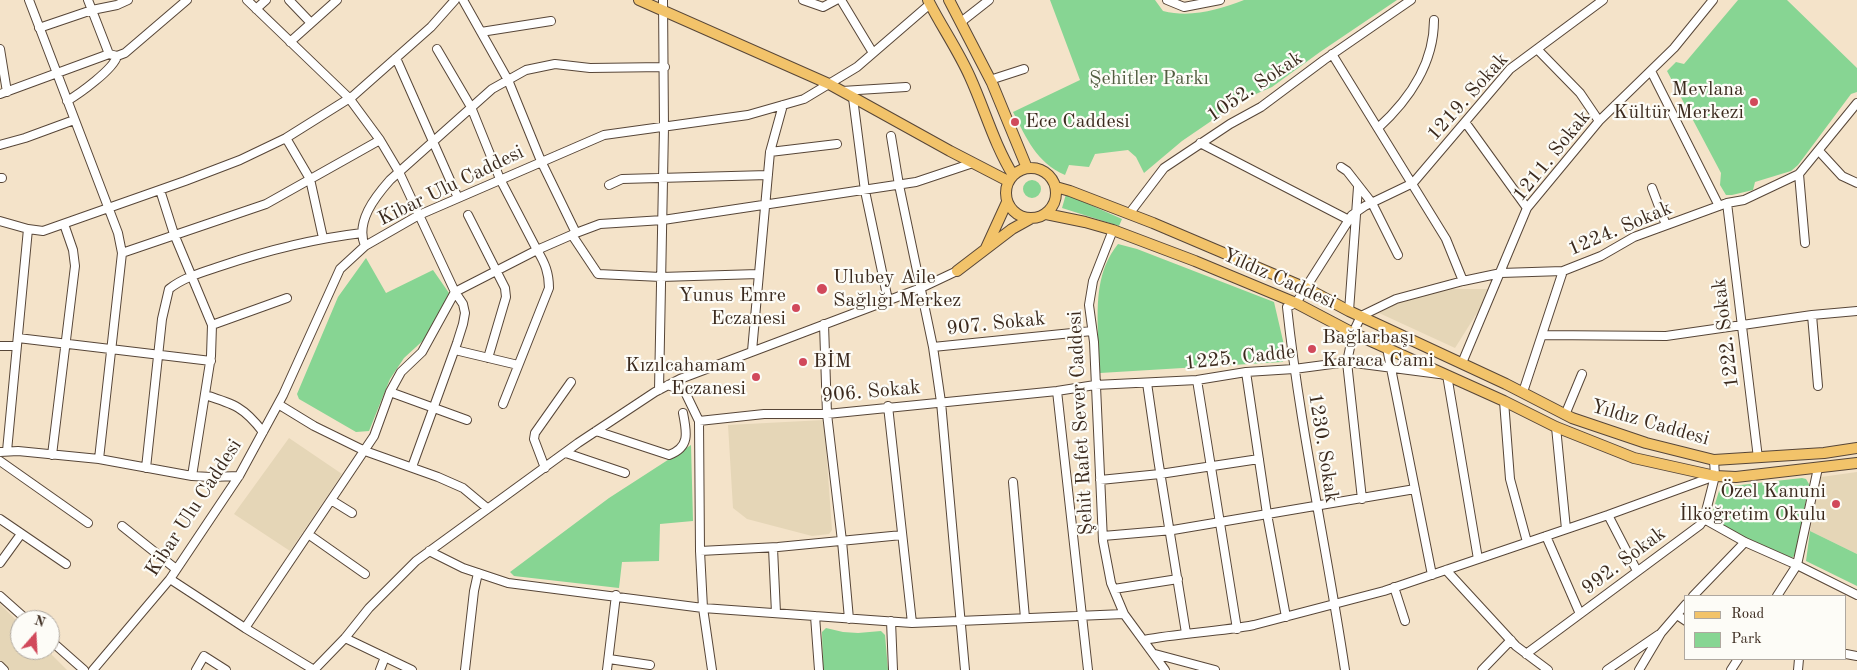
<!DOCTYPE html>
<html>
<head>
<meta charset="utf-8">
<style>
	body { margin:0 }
	#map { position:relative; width:1857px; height:670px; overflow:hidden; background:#f4e3c9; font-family:"Old Standard TT",serif }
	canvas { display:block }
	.legend { position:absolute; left:1684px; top:595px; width:162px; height:65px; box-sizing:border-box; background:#fdfcf7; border:1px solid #afa8a0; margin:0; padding:6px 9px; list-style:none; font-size:15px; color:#3b2a1e }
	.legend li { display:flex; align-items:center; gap:10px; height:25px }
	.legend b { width:25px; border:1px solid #afa8a0 }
	.north { position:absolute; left:10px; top:610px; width:50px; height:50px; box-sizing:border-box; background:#fdfcf7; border:1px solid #afa8a0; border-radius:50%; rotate:19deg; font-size:14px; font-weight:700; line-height:20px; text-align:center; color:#3b2a1e }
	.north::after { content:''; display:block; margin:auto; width:18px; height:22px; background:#d1495b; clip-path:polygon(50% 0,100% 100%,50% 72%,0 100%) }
</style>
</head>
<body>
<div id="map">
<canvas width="1857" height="670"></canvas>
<ul class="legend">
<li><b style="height:6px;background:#f2c36a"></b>Road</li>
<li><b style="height:14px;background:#87d593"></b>Park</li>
</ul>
<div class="north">N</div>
</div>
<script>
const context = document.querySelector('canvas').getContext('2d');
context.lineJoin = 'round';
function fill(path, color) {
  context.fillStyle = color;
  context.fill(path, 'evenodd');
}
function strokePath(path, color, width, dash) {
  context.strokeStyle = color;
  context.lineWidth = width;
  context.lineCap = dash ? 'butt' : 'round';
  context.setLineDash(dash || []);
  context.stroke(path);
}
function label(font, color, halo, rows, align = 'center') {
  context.font = font + ' "Old Standard TT",serif';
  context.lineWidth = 4.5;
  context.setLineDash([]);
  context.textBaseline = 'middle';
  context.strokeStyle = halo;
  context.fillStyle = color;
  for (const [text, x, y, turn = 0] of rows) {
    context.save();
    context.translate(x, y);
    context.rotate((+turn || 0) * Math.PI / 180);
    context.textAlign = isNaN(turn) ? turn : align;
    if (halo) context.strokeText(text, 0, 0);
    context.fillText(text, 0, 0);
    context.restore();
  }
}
fill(new Path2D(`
	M1445 289H1489V294L1455 348 1379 313 1404 300Z
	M824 420 832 530 829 534 812 536 747 519 733 508 728 425Z
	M289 438 342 474 290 551 234 514Z
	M1857 472V554L1810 531 1821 477Z
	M0 604 20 624V650H47L67 670H0Z`), '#e5d6b7');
fill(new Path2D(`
	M1050 0H1155L1163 11C1191 18 1218 10 1244 0H1397L1320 52 1272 87 1242 100 1182 141 1144 173 1136 157 1128 150 1095 154 1089 167 1069 165 1065 175C1036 162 1027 139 1013 112L1080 80Z
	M1738 0H1787L1857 68V92L1851 94 1798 165 1791 171 1755 182 1753 190 1732 195H1726L1720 185 1721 173 1667 71 1676 62 1684 64Z
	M1023 189a9 9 0 1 1 18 0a9 9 0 1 1-18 0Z
	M1066 194 1122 219 1119 226 1062 208Z
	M1118 244 1137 249 1274 302 1287 358 1282 362 1100 373C1098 360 1098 347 1098 334 1097 301 1097 270 1118 244Z
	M366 258 386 293 433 270 449 293 428 336 404 358 390 379 369 431 356 432 299 399 297 394 338 297Z
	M691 445 693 521 660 524 659 561 622 562 619 588 514 576 510 572 609 498Z
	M1802 478 1806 479 1809 484 1796 554 1792 558 1715 524 1711 517 1719 491 1723 487Z
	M1810 531 1857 554V586L1806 561Z
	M826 628 843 632 858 633 881 631 885 635 888 670H823L822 632Z`), '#87d593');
const minor = new Path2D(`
	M29 0 118 233 122 253 99 459
	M88 0 109 54
	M247 0 349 98 380 140 399 172 455 292 463 304 465 313 463 324 457 343 412 467
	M289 0 311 23
	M463 0 508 80 541 161 576 233 600 224 663 220 916 182 973 163
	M803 0 823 7 836 0
	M841 0 873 53
	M1167 0 1184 7 1220 0
	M256 9 266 0
	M961 22 989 0
	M39 28 92 10 117 5 128 0
	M481 32 551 21
	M290 42 337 0
	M0 49 7 92
	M437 49 471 107 500 179 537 250 576 233
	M1537 49 1580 93 1599 121
	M1332 54 1446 239 1463 281
	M396 58 458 198
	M1651 71 1719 206
	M990 80 1024 69
	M842 91 906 87
	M0 94 109 54 117 56 125 53 187 0
	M853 98 865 191 888 300
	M67 101C79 94 114 69 117 56
	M1465 122 1527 208
	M1378 128C1409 100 1434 63 1434 20
	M891 136 899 185 933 347 941 402 965 670
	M286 138 310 179 323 238
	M1200 143 1349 220
	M0 145 25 138 74 120
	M1819 151 1842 176 1857 183
	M770 152 837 144
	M1341 167 1347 171 1372 203 1398 255
	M1799 174 1805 243
	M0 178H2
	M609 185 622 179 768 175
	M1652 188 1666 225
	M160 190 174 234 212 325 211 356 192 476
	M1727 203 1758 458
	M1129 214 1164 168 1230 124 1261 107 1324 60 1411 0
	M468 215 505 288 506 297 488 358
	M0 221 28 229 7 451
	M28 229 43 231 185 181 240 160 286 138 353 96 431 27 455 0
	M1113 230 1093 281 1089 305 1094 342 1103 541 1111 583 1124 614 1165 670
	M572 235 598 274 661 277 758 274
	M365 246C355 222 375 197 390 180L492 89 526 70 555 64 590 68 665 67
	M122 253 266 204 380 140
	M1349 311 1358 187
	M1812 315 1818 386
	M824 324 827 414 842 541 849 619
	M212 325 287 298
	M1542 335 1666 336 1812 315 1857 311
	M18 338 211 361
	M0 346H17
	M933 347 1092 331
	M1387 348 1432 575
	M455 350 518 365
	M752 351 770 152 783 105
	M1462 363 1527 208 1599 121 1674 48 1713 0
	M1246 372 1267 514 1286 617
	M1197 380 1237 629
	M1147 383 1158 459 1186 633
	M668 385 685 392 699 421 764 414H827L1057 391 1095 385 1197 380 1246 372 1294 369 1347 362 1447 375 1478 559
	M659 390 664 127 663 0
	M1057 391 1088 670
	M390 392 467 420
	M1523 392 1563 271
	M205 395C234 404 244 407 263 432
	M1504 401 1510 479 1527 542
	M278 404 314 426 365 451 438 477 463 488 487 508
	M888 406 912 623
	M1565 415 1582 374
	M699 421 700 551 703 608 712 670
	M1556 427 1566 529
	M596 431 669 455C690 447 687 433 683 413
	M0 452 18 451 99 459 192 476 211 477 239 476
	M566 453 625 473
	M52 455 75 266 73 250 64 224
	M0 461 88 523
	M146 468 162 319 169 289C184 277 203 272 221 266 268 250 312 239 362 233
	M545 468 534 439 535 433 571 382
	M1100 480 1160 474 1259 459
	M1013 482 1025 618
	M1362 499 1347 362 1353 333 1361 316 1396 299 1463 281 1501 273 1563 271 1601 256 1634 237 1727 203 1744 200 1799 174 1857 103
	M331 500 352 513
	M1608 515 1637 571
	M0 519 66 564
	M1704 519 1745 542 1797 565 1857 595
	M122 526 176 569
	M308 534 365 574
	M1103 536 1173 530 1415 489
	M1546 536 1580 614
	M773 548 776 613
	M429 551 463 568 508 583 703 608 912 623 1124 614
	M700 551 778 547 902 535
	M0 563 21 534
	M1446 570 1516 646 1548 670
	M170 579 245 628 314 670
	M1394 587 1405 621
	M1114 589 1178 579
	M0 596 27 620
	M1693 596 1745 542
	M1777 596 1797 565 1818 468
	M1677 615 1686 621
	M815 616 819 670
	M891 621 893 670
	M245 628 374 436 390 392 401 372 422 352 455 292 537 250C545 263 549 273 549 288L503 404
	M345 638 412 670
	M50 640 84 670
	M1144 640C1181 633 1218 632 1254 625L1384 591 1608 515 1715 476
	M1155 654 1215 670
	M1526 654 1700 525 1704 519 1715 476 1714 460
	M1846 654 1857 656
	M609 659 650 665
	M0 666 4 670
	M93 670 170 579 239 476 283 395 340 269 365 246 419 215 604 135 748 115 804 99 857 67 930 4
	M196 670 204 656 226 670
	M314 670 345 638 369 608 416 561 578 443 655 392 680 379 921 288 957 271
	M380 670 385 657
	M465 670 474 591 478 573
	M607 670 616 595
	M1345 670C1327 549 1300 429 1287 307L1296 303 1352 215 1365 206 1413 183 1510 69 1603 0
	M1482 670 1511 640
	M1607 670 1658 635
	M1639 670 1661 633 1686 604
	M1731 670 1738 659
	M1798 670 1799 659`);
const major = new Path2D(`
	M639 0 829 84 950 151 1008 181
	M928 0C941 26 958 50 970 77 985 110 994 144 1013 175
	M949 0 992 83 1027 168
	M1006 193a25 25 0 1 1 50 0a25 25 0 1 1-50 0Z
	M1056 187 1070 191 1153 223 1306 288 1349 311 1506 384 1572 418 1646 443 1714 460 1824 453 1857 448
	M1046 214 1085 222 1113 230 1195 261 1296 303 1353 333 1504 401 1556 427 1634 458 1715 476 1736 477 1857 463
	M986 248 1007 202
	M957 271 1012 229 1030 219`);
strokePath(minor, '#574638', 10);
strokePath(major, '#574638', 12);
strokePath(minor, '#fff', 8);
strokePath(major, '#f2c36a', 10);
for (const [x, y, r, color] of [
	[1754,102,5,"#d1495b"],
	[1015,122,5,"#d1495b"],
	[822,289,6,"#d1495b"],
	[796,308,5,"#d1495b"],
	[1312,349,5,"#d1495b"],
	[803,362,5,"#d1495b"],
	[756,377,5,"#d1495b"],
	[1836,504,5,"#d1495b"]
]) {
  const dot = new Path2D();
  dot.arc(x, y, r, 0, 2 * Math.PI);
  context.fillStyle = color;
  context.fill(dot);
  strokePath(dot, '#fdfcf7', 2);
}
label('20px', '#525d41', '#fdfcf7', [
	["Şehitler Parkı",1149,79]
]);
label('20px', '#3b2a1e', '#fdfcf7', [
	["1052. Sokak",1255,87,-34],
	["1219. Sokak",1468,97,-48],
	["1211. Sokak",1552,156,-51],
	["Kibar Ulu Caddesi",451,186,-26],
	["1224. Sokak",1620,229,-23],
	["Yıldız Caddesi",1279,279,24],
	["907. Sokak",996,324,-6],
	["1222. Sokak",1726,333,-97],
	["1225. Cadde",1240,358,-6],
	["906. Sokak",871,392,-5],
	["Şehit Rafet Sever Caddesi",1081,423,-93],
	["Yıldız Caddesi",1650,423,16],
	["1230. Sokak",1323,448,81],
	["Kibar Ulu Caddesi",194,508,-57],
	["992. Sokak",1624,561,-37]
]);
label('20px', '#3b2a1e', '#fdfcf7', [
	["Mevlana",1744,90],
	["Kültür Merkezi",1744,113],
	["Ece Caddesi",1025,122,"left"],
	["Ulubey Aile",833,278,"left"],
	["Sağlığı Merkez",833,301,"left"],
	["Yunus Emre",786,296],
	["Eczanesi",786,319],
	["Bağlarbaşı",1322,338,"left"],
	["Karaca Cami",1322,361,"left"],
	["BİM",813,362,"left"],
	["Kızılcahamam",746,366],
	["Eczanesi",746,389],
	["Özel Kanuni",1826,492],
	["İlköğretim Okulu",1826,515]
], 'right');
</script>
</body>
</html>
